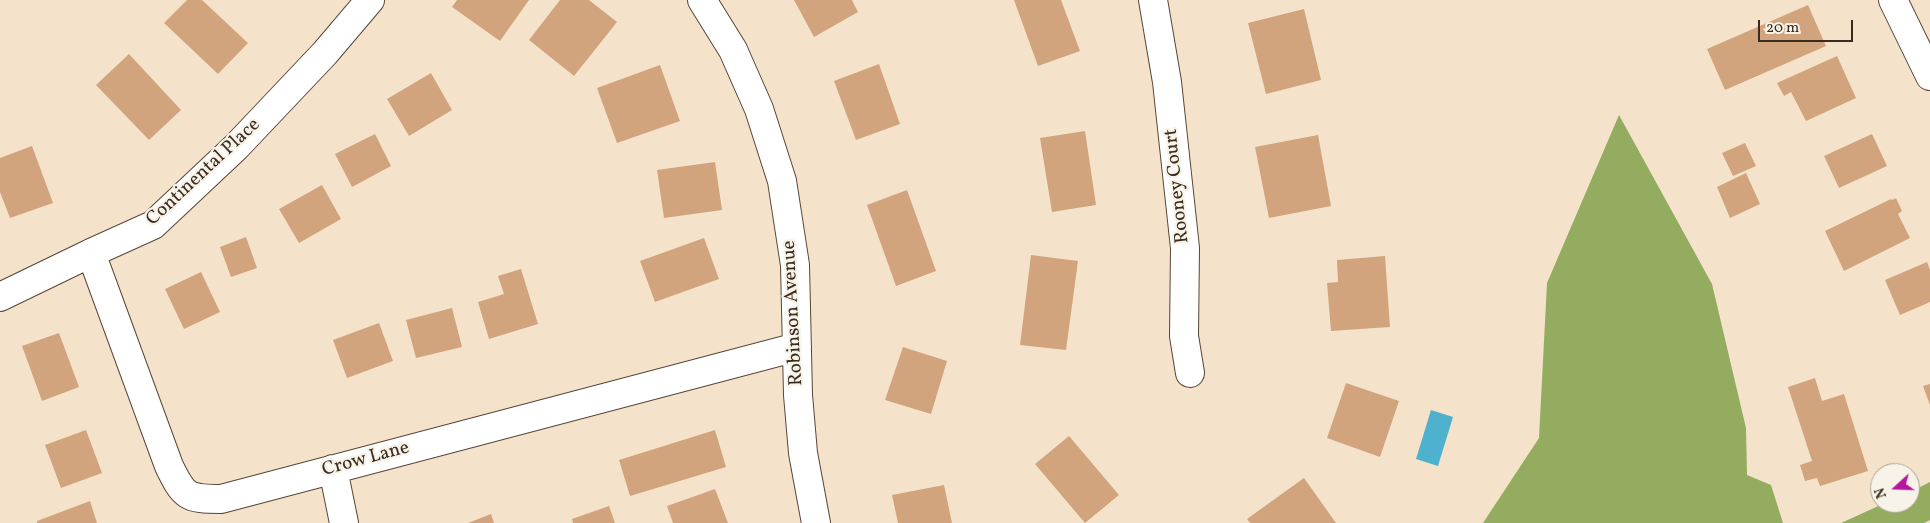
<!DOCTYPE html>
<html>
<head>
<meta charset="utf-8">
<style>
	body { margin:0 }
	#map { position:relative; width:1930px; height:523px; overflow:hidden; background:#f4e3ca; font-family:Vollkorn,serif }
	canvas { display:block }
	.north { position:absolute; left:1870px; top:463px; width:50px; height:50px; box-sizing:border-box; background:#f7f3e8; border:1px solid #aca397; border-radius:50%; rotate:250deg; font-size:14px; font-weight:700; line-height:20px; text-align:center; color:#3b2a1e }
	.north::after { content:''; display:block; margin:auto; width:18px; height:22px; background:#b5179e; clip-path:polygon(50% 0,100% 100%,50% 72%,0 100%) }
	.scale { position:absolute; left:1758px; top:20px; width:95px; height:22px; box-sizing:border-box; border:2px solid #3b2a1e; border-top:0; padding-left:6px; font-size:15px; line-height:18px; white-space:nowrap; color:#3b2a1e; -webkit-text-stroke:4px #f7f3e8; paint-order:stroke }
</style>
</head>
<body>
<div id="map">
<canvas width="1930" height="523"></canvas>
<div class="north">N</div>
<div class="scale">20 m</div>
</div>
<script>
const context = document.querySelector('canvas').getContext('2d');
context.lineJoin = 'round';
function fill(path, color) {
  context.fillStyle = color;
  context.fill(path, 'evenodd');
}
function strokePath(path, color, width, dash) {
  context.strokeStyle = color;
  context.lineWidth = width;
  context.lineCap = dash ? 'butt' : 'round';
  context.setLineDash(dash || []);
  context.stroke(path);
}
function label(font, color, halo, rows, align = 'center') {
  context.font = font + ' Vollkorn,serif';
  context.lineWidth = 4.5;
  context.setLineDash([]);
  context.textBaseline = 'middle';
  context.strokeStyle = halo;
  context.fillStyle = color;
  for (const [text, x, y, turn = 0] of rows) {
    context.save();
    context.translate(x, y);
    context.rotate((+turn || 0) * Math.PI / 180);
    context.textAlign = isNaN(turn) ? turn : align;
    if (halo) context.strokeText(text, 0, 0);
    context.fillText(text, 0, 0);
    context.restore();
  }
}
fill(new Path2D(`
	M1619 115 1712 284 1746 428 1747 475 1771 485 1783 523H1483L1539 438 1547 283Z
	M1930 482V520L1924 523H1841L1885 503H1910V492Z`), '#94ac5f');
fill(new Path2D(`
	M1431 410 1453 417 1438 466 1416 459Z`), '#4eb1cd');
fill(new Path2D(`
	M187 0H202L248 43 218 74 164 23Z
	M457 0H529L500 41 452 7Z
	M560 0H589L617 22 574 76 529 40Z
	M794 0H852L858 12 814 37Z
	M1014 0H1061L1080 51 1038 66Z
	M1808 5 1826 46 1725 90 1707 49Z
	M1304 9 1321 80 1266 94 1248 23Z
	M129 54 181 110 149 140 96 85Z
	M1837 56 1856 98 1806 121 1791 92 1784 96 1777 83Z
	M879 64 900 124 856 140 834 81Z
	M660 65 680 121 617 143 597 88Z
	M431 73 452 110 409 136 387 99Z
	M1085 131 1096 205 1052 212 1040 138Z
	M375 134 391 166 352 187 335 154Z
	M1872 134 1887 166 1839 188 1824 156Z
	M1318 135 1331 206 1269 218 1255 147Z
	M1745 143 1756 166 1733 176 1722 153Z
	M32 146 53 203 10 218 0 192V158Z
	M715 162 722 210 664 218 657 170Z
	M1746 173 1760 204 1730 218 1717 187Z
	M322 185 341 219 299 243 279 209Z
	M907 190 936 271 896 286 867 205Z
	M1896 198 1902 211 1898 214 1910 238 1844 271 1825 231 1891 199 1892 200Z
	M246 237 257 268 231 277 220 247Z
	M704 238 719 279 655 302 640 261Z
	M1031 255 1078 261 1066 350 1020 345Z
	M1385 256 1390 327 1331 331 1327 283 1338 282 1337 260Z
	M1927 262 1930 270V302L1900 315 1885 280Z
	M521 269 538 324 489 339 478 302 504 294 498 276Z
	M201 272 220 312 184 329 165 289Z
	M452 308 462 347 416 358 406 320Z
	M379 323 393 361 347 378 333 340Z
	M59 333 79 387 42 401 22 346Z
	M903 347 947 361 931 414 885 400Z
	M1815 378 1822 401 1844 394 1868 471 1820 486 1817 478 1805 481 1800 465 1812 461 1788 387Z
	M1346 383 1399 401 1380 457 1327 438Z
	M1930 384V405L1923 386Z
	M86 430 102 473 61 488 45 445Z
	M715 430 726 467 630 496 619 460Z
	M1069 436 1119 495 1085 523 1035 464Z
	M1304 478 1336 523H1250L1247 519Z
	M944 485 952 523H898L892 495Z
	M715 489 728 523H673L667 506Z
	M90 501 97 523H37V521Z
	M609 506 615 523H573L572 519Z
	M491 514 494 523H468Z`), '#d1a47e');
const minor = new Path2D(`
	M702 0 733 50 759 109 782 181 795 265 798 395 803 453 816 523
	M1153 0 1167 82 1185 248 1184 336 1190 373
	M1893 0 1930 76
	M91 253 169 466C184 497 187 499 221 499L797 347
	M0 297 91 253 153 225 236 147 325 53 370 0
	M333 469 344 523`);
strokePath(minor, '#574638', 30);
strokePath(minor, '#fff', 28);
label('19px', '#3b2a1e', '#f7f3e8', [
	["Continental Place",204,173,-43],
	["Rooney Court",1178,186,-96],
	["Robinson Avenue",794,313,-93],
	["Crow Lane",366,460,-15]
]);
</script>
</body>
</html>
